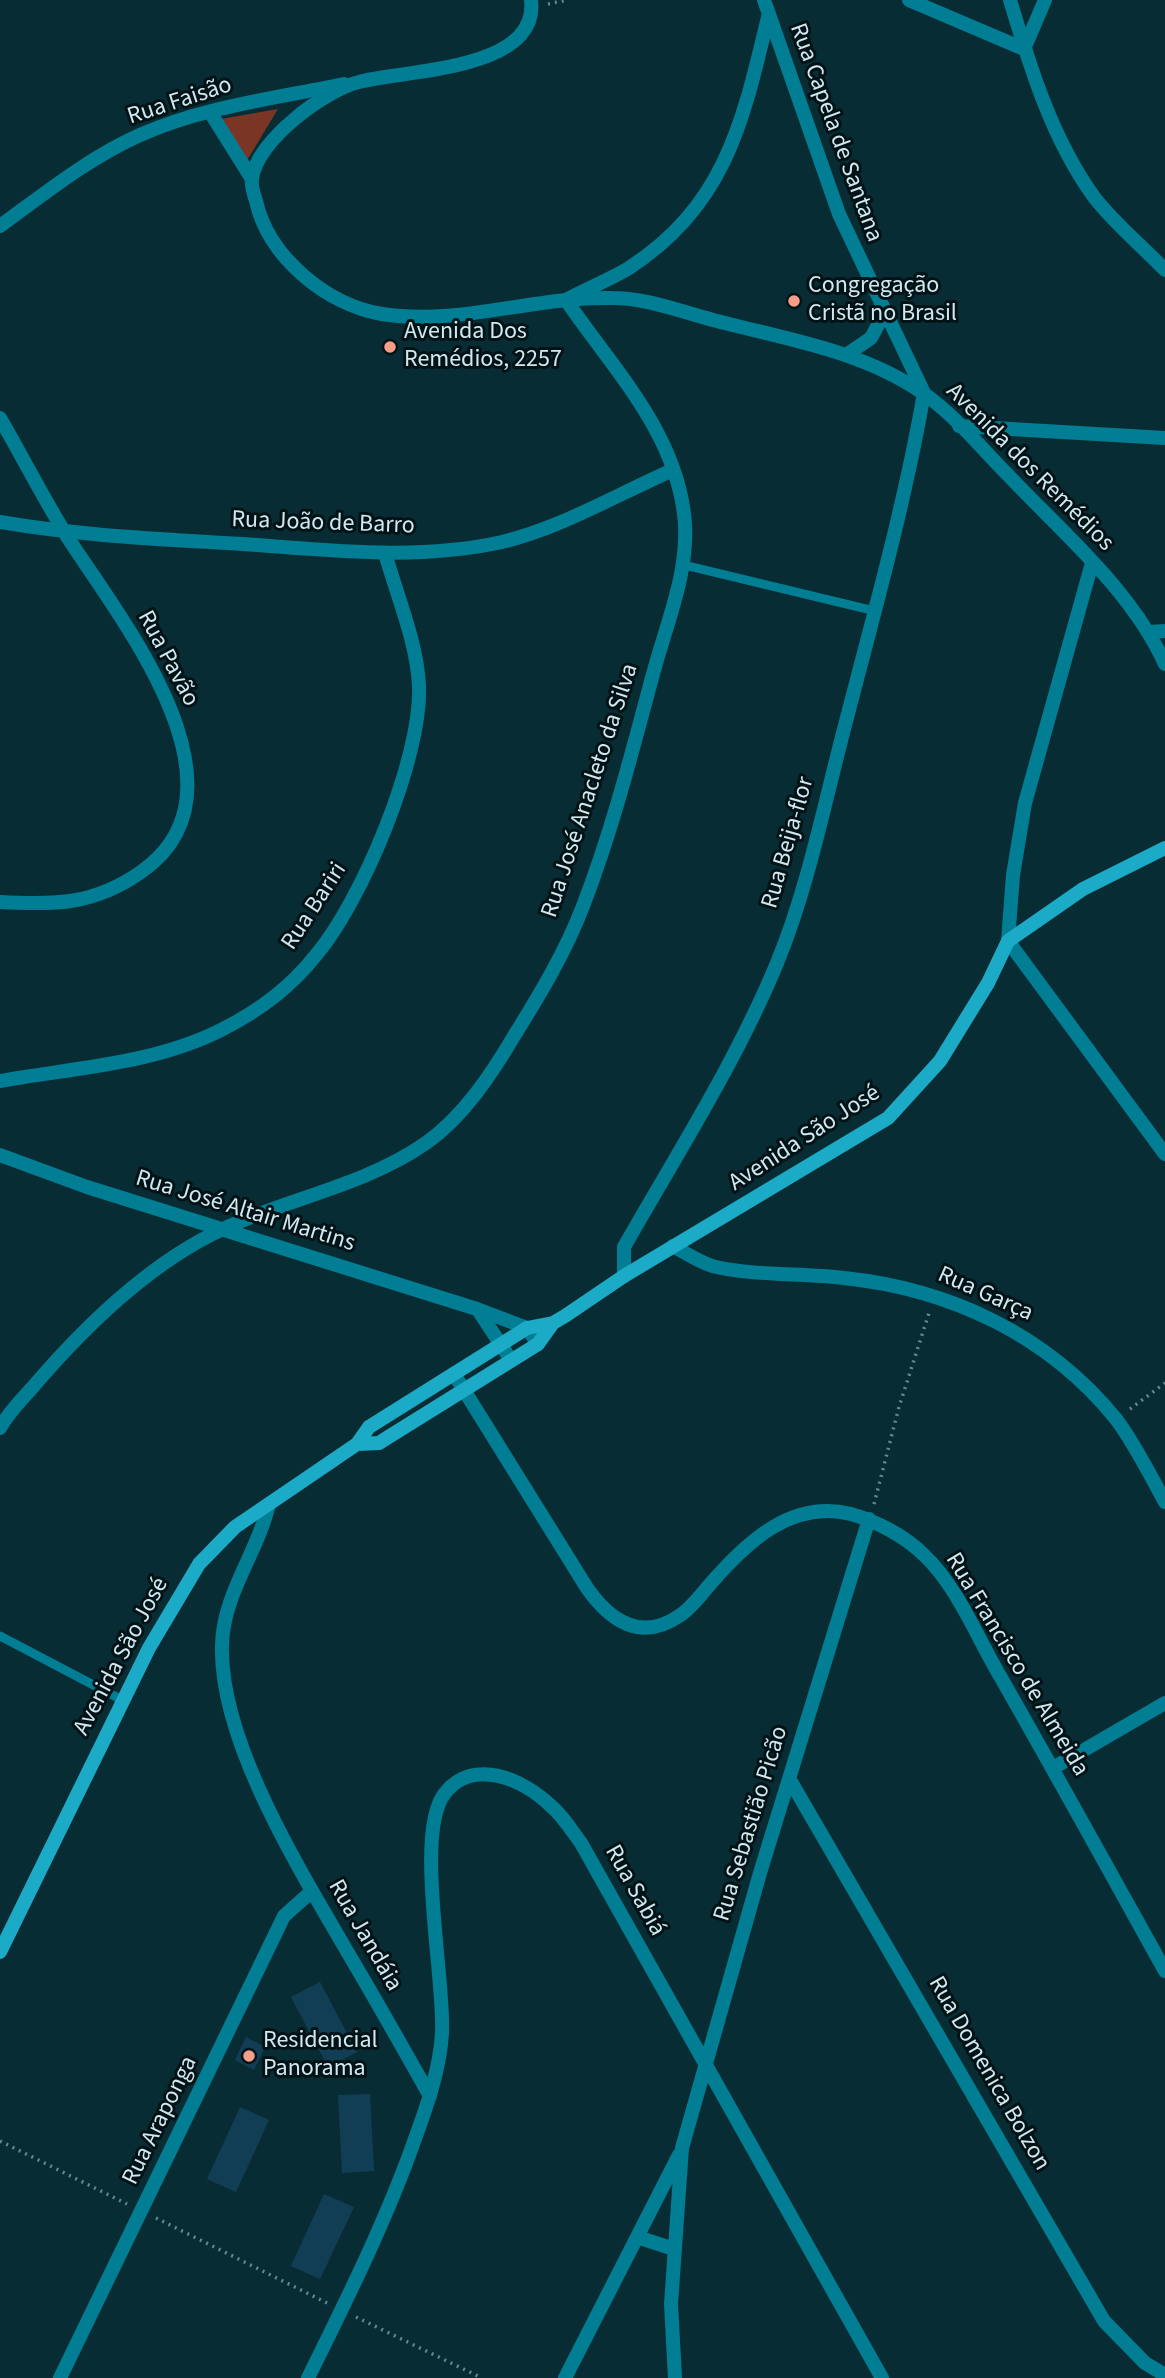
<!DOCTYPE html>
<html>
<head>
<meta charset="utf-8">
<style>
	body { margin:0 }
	canvas { display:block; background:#082c34 }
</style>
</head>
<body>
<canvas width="1165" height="2378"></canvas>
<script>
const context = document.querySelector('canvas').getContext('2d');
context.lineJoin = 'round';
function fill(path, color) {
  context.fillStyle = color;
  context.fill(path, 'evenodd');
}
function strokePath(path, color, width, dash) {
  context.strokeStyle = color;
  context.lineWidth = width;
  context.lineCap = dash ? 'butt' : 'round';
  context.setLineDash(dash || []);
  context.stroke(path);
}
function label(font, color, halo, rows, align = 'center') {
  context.font = font + ' "Source Sans 3",sans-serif';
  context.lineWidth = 6;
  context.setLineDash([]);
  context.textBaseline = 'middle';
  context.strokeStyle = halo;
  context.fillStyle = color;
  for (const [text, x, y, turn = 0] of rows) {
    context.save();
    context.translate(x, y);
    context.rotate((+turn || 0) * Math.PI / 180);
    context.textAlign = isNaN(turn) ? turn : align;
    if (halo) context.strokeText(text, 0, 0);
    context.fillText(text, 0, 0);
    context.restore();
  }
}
fill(new Path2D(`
	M278 109 246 162 221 119Z`), '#7b3524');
fill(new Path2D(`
	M320 1982 357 2052 328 2067 291 1997Z
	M246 2037 265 2047 254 2070 235 2060Z
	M370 2094 374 2171 342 2173 338 2095Z
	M240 2107 269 2120 236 2192 207 2179Z
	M324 2194 354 2207 320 2279 291 2266Z`), '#123e55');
strokePath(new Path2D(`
	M548 4 567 0
	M1130 1409 1165 1383
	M874 1504 899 1407 929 1313
	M0 2141 127 2204
	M156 2218 327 2303
	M356 2317 482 2378`), '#69878e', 3.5, [2, 5]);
strokePath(new Path2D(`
	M684 565 875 611
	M0 1636 122 1700`), '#017e93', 9);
strokePath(new Path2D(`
	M909 0 1024 49 1045 0
	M1010 0C1030 67 1052 139 1094 197 1114 223 1142 246 1165 270
	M0 226C44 194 90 157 140 135 203 107 276 98 344 84
	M0 418C23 458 44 499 68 538 121 620 259 790 141 872 94 905 55 905 0 902
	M959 426 1165 438
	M0 522C81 536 161 539 243 544 328 550 417 561 502 542 561 528 618 494 673 470
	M1092 563 1025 803 1013 875 1008 941 1165 1154
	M1150 632 1165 631
	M0 1081C73 1068 154 1064 221 1030 257 1012 291 987 316 955 362 901 422 757 419 686 417 642 397 596 385 553
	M0 1155 87 1187 477 1309 527 1328 538 1344
	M673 1246C686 1253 702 1264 716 1267 757 1276 802 1273 844 1278 950 1289 1048 1335 1116 1419 1135 1444 1150 1475 1165 1502
	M624 1276V1247C677 1154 736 1062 777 963 807 890 823 810 843 733 872 620 904 508 924 393
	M478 1310 511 1360
	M454 1374 587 1588C610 1621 641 1642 679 1616 692 1608 702 1593 712 1582 747 1542 792 1499 851 1514 876 1521 905 1536 924 1555 957 1586 977 1637 1000 1676 1056 1774 1110 1872 1165 1971
	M0 1428C8 1413 21 1400 32 1388 84 1327 149 1263 223 1229 289 1198 364 1186 426 1143 463 1117 491 1075 514 1036 539 996 566 951 583 906 612 831 632 752 653 674 666 625 688 575 685 524 679 435 613 369 566 300 586 289 609 280 629 268 725 206 743 122 768 17
	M269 1504C258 1552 223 1594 222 1645 219 1741 300 1870 348 1953 376 2000 403 2048 430 2096
	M1053 1768 1165 1703
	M790 1780 1104 2321 1145 2363 1165 2375
	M637 2237 674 2249
	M60 2378 284 1916 312 1891
	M308 2378C347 2299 387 2219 416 2136 428 2103 440 2068 442 2033 445 1978 414 1831 445 1793 473 1757 523 1779 551 1806 563 1816 572 1831 581 1843L882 2378
	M565 2378 679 2155
	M675 2378 671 2304 682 2148 760 1873 869 1519`), '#017e93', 14);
strokePath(new Path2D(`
	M531 0C540 71 403 70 359 82 325 90 256 141 252 179 251 184 254 195 256 201 268 256 326 305 382 314 459 326 535 296 612 298 647 298 679 311 713 320 785 339 861 350 923 393 955 415 982 449 1009 476 1064 534 1132 591 1165 664
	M764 0 839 214 924 393
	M210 112 252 179
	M846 355 871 338 885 312`), '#017e93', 14);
strokePath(new Path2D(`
	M357 1444 379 1443 390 1436 538 1344 553 1323
	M0 1952 149 1648 199 1564 235 1527 357 1444 369 1427 527 1328 553 1323 565 1316 624 1276 888 1118 940 1061 988 983 1008 941 1083 889 1165 848`), '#1cabc6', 14);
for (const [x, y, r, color] of [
	[794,301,7,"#f49e88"],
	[390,347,7,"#f49e88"],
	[249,2056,7,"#f49e88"]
]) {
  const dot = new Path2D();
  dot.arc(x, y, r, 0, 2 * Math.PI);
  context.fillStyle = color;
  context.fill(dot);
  strokePath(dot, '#021317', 2.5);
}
label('24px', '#d1e8ee', '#021317', [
	["Rua Faisão",180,102,-18],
	["Rua Capela de Santana",835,133,70],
	["Avenida dos Remédios",1029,468,45],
	["Rua João de Barro",323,524,2],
	["Rua Pavão",167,659,62],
	["Rua José Anacleto da Silva",591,791,-72],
	["Rua Beija-flor",789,843,-74],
	["Rua Bariri",315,907,-57],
	["Avenida São José",805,1139,-33],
	["Rua José Altair Martins",245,1212,17],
	["Rua Garça",985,1295,24],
	["Avenida São José",122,1657,-62],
	["Rua Francisco de Almeida",1016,1665,59],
	["Rua Sebastião Picão",752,1824,-73],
	["Rua Sabiá",634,1891,61],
	["Rua Jandáia",364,1936,60],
	["Rua Domenica Bolzon",988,2074,60],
	["Rua Araponga",161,2121,-64]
]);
label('24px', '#d1e8ee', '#021317', [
	["Congregação",808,287],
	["Cristã no Brasil",808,315],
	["Avenida Dos",404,333],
	["Remédios, 2257",404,361],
	["Residencial",263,2042],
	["Panorama",263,2070]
], 'left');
</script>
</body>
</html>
